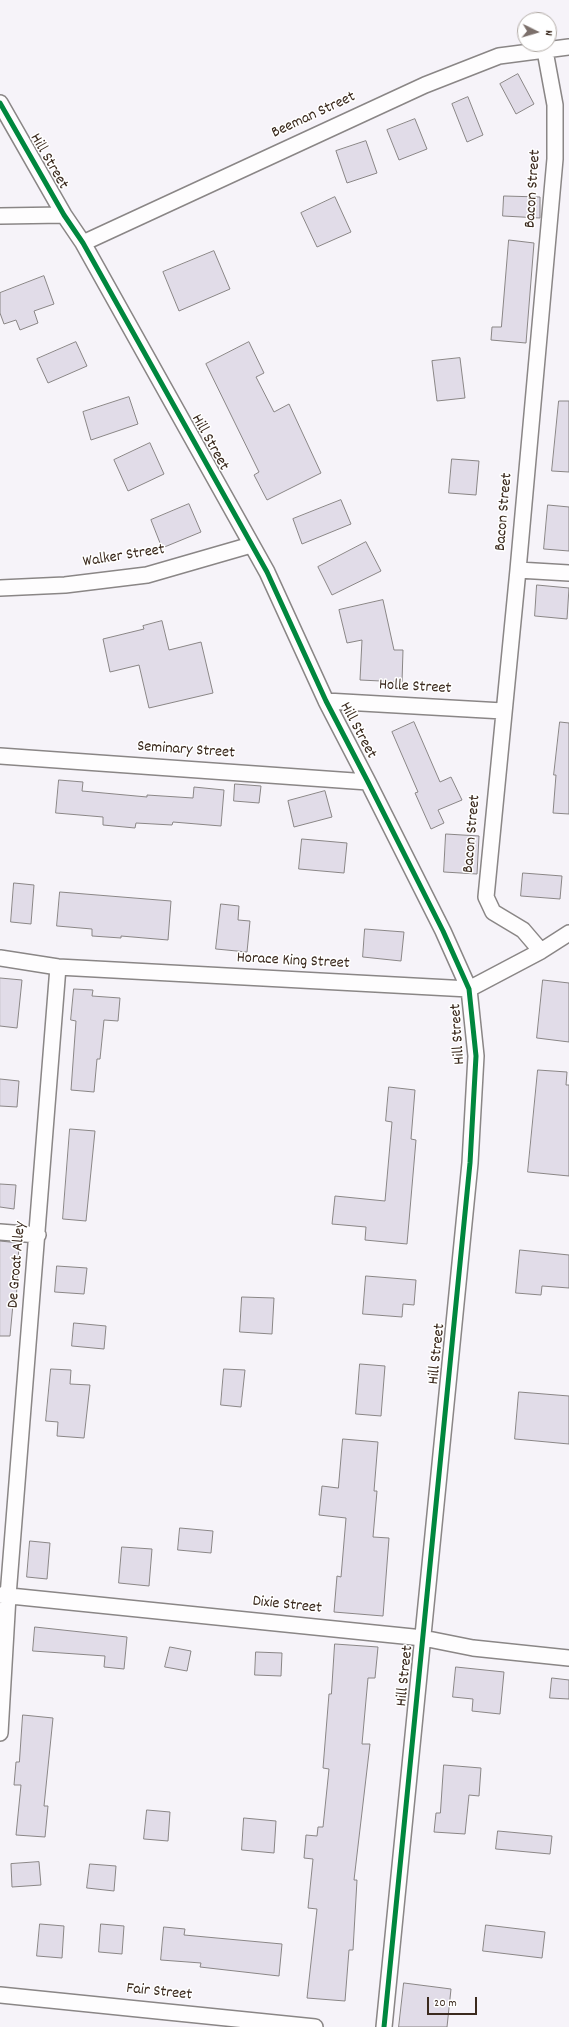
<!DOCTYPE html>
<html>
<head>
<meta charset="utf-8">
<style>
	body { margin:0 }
	#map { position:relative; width:569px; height:2027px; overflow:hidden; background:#f6f3f9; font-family:Dekko,sans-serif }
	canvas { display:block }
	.north { position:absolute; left:517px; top:12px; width:40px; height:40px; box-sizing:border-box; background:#fff; border:1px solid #b1aaa5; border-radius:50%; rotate:95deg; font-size:11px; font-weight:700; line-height:16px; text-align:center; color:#3b2a1e }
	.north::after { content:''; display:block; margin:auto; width:14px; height:18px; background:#7c706b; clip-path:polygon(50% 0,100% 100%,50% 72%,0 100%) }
	.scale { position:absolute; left:427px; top:1997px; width:50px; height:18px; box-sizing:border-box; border:2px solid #3b2a1e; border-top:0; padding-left:5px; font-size:12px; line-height:14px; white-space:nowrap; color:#3b2a1e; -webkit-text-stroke:3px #fff; paint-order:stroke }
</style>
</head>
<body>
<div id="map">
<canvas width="569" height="2027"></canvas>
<div class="north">N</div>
<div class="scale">20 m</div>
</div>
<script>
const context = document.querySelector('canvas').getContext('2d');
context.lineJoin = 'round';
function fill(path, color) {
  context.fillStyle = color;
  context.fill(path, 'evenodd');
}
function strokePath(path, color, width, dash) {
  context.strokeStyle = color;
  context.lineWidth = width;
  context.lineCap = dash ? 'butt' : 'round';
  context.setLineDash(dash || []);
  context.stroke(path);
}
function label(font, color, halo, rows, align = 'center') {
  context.font = font + ' Dekko,sans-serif';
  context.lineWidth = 3;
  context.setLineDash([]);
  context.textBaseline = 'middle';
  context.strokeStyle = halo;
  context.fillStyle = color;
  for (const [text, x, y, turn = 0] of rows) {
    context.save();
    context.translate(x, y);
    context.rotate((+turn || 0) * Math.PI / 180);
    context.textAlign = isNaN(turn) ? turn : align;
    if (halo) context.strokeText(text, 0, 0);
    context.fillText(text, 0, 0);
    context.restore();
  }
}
const building = new Path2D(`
	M518 74 534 104 516 114 500 84Z
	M468 97 483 135 467 142 452 104Z
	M415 119 427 149 399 160 387 130Z
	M366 141 377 173 347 183 336 151Z
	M504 196 540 197V218L503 216Z
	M335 197 351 232 317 247 301 213Z
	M509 240 534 243 526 343 491 340 492 327H501Z
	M214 251 230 289 179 311 163 272Z
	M44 276 54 304 34 311 38 323 20 330 16 320 4 324 0 313V293Z
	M76 342 87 366 48 383 37 359Z
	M249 342 264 373 256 377 274 412 289 404 321 473 267 500 254 475 259 472 206 364Z
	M460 358 465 398 437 401 432 361Z
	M129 397 138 424 91 440 83 412Z
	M559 401H569V472L552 471Z
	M150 443 164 474 128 491 114 460Z
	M452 459 479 461 476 495 449 493Z
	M341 500 351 524 302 544 293 519Z
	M189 504 201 532 162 548 151 520Z
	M548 505 569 507V551L544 549Z
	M366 542 381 571 332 595 318 567Z
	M537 585 569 588 567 619 535 616Z
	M383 600 394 650H403L402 682 360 680 362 640 347 643 339 610Z
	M162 621 169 650 201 642 213 693 149 708 139 665 110 672 103 639 144 629 143 626Z
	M414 722 440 782 451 777 462 800 438 810 444 823 431 829 415 793 418 792 392 732Z
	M560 722 569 723V814L553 813 556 775H554Z
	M59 780 83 782 82 791 147 797V795L193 798 194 787 224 790 221 826 173 822 172 825 136 823 135 828 103 825V817L56 813Z
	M235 784 261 786 259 803 234 801Z
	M325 791 332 817 294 827 288 801Z
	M446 834 479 836 477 874 444 872Z
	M302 839 347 843 344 873 299 869Z
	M523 873 562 876 560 899 521 896Z
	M14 883 34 885 31 924 11 922Z
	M60 892 171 901 168 940 121 936V938L92 936V929L57 926Z
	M221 904 239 906 238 920 250 921 247 952 216 949Z
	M365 929 404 932 401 961 363 957Z
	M0 978 22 980 17 1028 0 1026Z
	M543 980 569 983V1042L537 1038Z
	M74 989 93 990 92 996 120 998 118 1021 104 1020 100 1059H97L94 1092 71 1090 76 1021 71 1020Z
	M538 1070 567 1072 566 1085H569V1176L528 1172Z
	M0 1079 19 1081 17 1107 0 1106Z
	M389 1087 415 1090 411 1139 416 1140 407 1244 365 1240 366 1227 332 1224 335 1196 385 1201 392 1122 386 1121Z
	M70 1129 95 1131 86 1221 63 1219Z
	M0 1184 16 1185 14 1209 0 1207Z
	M0 1241 19 1243 16 1305 13 1304 10 1336H0Z
	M520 1250 569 1255V1288L542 1286 541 1295 516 1293Z
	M57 1266 87 1268 84 1294 55 1292Z
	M366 1276 416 1280 414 1305 403 1304 402 1317 363 1314Z
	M242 1297 274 1298 272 1334 240 1332Z
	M74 1323 106 1326 104 1349 72 1346Z
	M360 1364 385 1366 381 1416 356 1414Z
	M51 1369 71 1370 70 1384 90 1385 84 1438 57 1436 58 1422 46 1421Z
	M224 1369 245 1370 241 1407 221 1405Z
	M519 1392 569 1396V1444L515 1439Z
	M343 1439 378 1442 374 1491H377L373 1537 389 1538 383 1616 334 1612 337 1576 341 1577 346 1518 319 1515 322 1486 338 1488Z
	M180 1528 213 1531 211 1553 178 1550Z
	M30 1541 50 1543 47 1579 27 1577Z
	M122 1547 152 1549 149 1586 119 1583Z
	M35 1627 127 1637 124 1669 104 1667 105 1656 33 1651Z
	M335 1644 378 1647 375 1678H368L362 1744H370L354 1880H357L353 1950H349L345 2001 307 1998 317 1909 308 1908 313 1859 304 1858 306 1835 317 1836 318 1827H323L329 1769 323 1768 329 1694H331Z
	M170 1647 191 1651 187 1671 165 1667Z
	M256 1652 282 1653 281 1676 255 1675Z
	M456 1667 504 1672 500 1714 472 1711 473 1699 453 1697Z
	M552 1678 569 1680V1699L550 1698Z
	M23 1715 53 1718 44 1806H48L45 1837 16 1835 21 1785H14L16 1762H19Z
	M444 1765 481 1768 479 1796 469 1795 465 1834 434 1832 436 1813H440Z
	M147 1810 170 1812 168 1841 144 1839Z
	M244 1818 276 1821 274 1853 242 1850Z
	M498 1831 552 1836 550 1854 496 1849Z
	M39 1862 41 1885 12 1887 11 1864Z
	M90 1864 116 1866 114 1891 87 1888Z
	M40 1924 64 1926 62 1958 37 1956Z
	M101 1924 124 1926 122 1954 99 1952Z
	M486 1925 545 1932 542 1958 483 1951Z
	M164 1927 185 1929 184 1935 282 1944 279 1976 200 1967 201 1963 161 1960Z
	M404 1983 451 1989 447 2027H399Z`);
fill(building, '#e1dce8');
strokePath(building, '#8a8686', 1);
const minor = new Path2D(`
	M0 103 64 215 83 243 267 572 326 701 368 782 443 931 469 989 476 1056 470 1163 384 2027
	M0 216 64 215
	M83 243 425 85 499 56 569 47
	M518 570 569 573
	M0 588 65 585 147 575 251 545
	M326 701 503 711
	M0 756 368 782
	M541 951 523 930 493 912 486 897 518 570 555 159V105L545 51
	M0 958 58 967 469 989 541 951 569 933
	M0 1232 38 1235
	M0 1595 423 1638 473 1648 569 1658
	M0 1733 8 1596 58 967
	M0 1995 315 2027`);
strokePath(minor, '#8a8686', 18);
strokePath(minor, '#fefdfe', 15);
strokePath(new Path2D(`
	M0 103 64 215 83 243 267 572 326 701 368 782 443 931 469 989 476 1056 470 1163 384 2027`), '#00873e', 5);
label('16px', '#3b2a1e', '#fff', [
	["Beeman Street",314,116,-25],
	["Hill Street",48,162,60],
	["Bacon Street",534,189,-86],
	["Hill Street",209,443,61],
	["Bacon Street",505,512,-85],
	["Walker Street",124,557,-9],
	["Holle Street",415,688,3],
	["Hill Street",357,731,62],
	["Seminary Street",186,751,4],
	["Bacon Street",473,834,-85],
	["Horace King Street",293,962,3],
	["Hill Street",459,1034,-94],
	["De Groat Alley",18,1265,-85],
	["Hill Street",438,1354,-84],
	["Dixie Street",287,1606,6],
	["Hill Street",406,1676,-84],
	["Fair Street",159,1993,6]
]);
</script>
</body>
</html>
